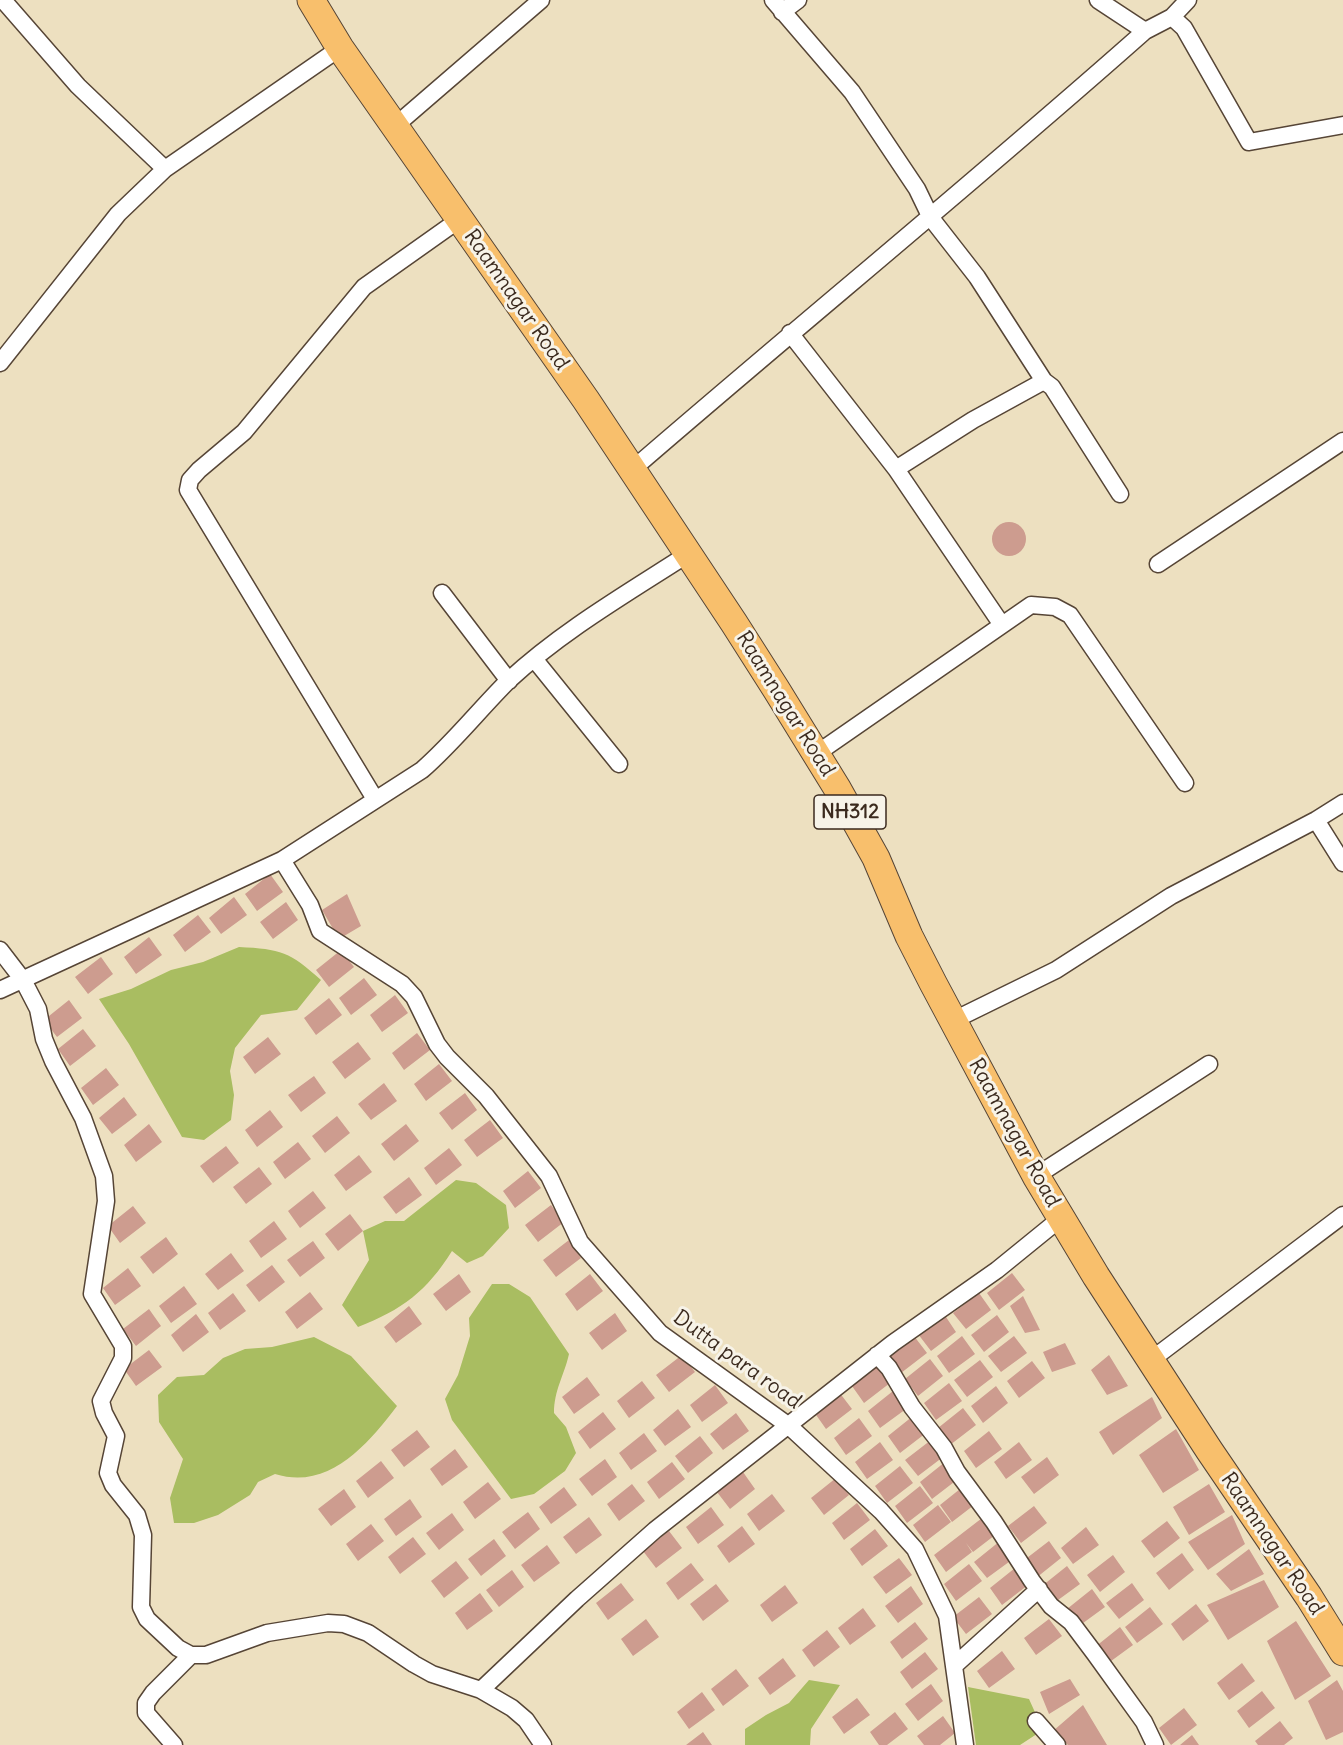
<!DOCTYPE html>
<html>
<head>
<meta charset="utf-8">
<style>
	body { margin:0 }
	canvas { display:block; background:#ede0c0 }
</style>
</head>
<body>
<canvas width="1343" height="1745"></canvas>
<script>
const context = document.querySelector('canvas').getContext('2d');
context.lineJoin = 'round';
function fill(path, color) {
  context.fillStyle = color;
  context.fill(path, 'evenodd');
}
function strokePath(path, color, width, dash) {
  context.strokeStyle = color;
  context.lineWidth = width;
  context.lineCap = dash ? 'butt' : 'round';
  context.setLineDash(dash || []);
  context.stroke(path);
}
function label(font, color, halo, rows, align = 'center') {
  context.font = font + ' Delius,sans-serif';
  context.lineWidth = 6;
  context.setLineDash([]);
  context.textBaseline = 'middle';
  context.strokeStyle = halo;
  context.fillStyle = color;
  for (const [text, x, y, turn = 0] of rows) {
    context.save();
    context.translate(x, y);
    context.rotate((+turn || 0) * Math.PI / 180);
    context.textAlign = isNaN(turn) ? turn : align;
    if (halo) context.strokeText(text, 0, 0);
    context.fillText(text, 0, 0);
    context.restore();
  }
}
fill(new Path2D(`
	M239 947C281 949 290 952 321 980L297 1010 261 1015 235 1048 230 1071 234 1095 231 1120 204 1140 182 1137 129 1044 99 999 131 989 171 970 203 962Z
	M456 1180 476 1183 506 1205 509 1228 483 1256 467 1263 452 1251C427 1291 402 1310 358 1327L342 1305 369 1260 363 1231 385 1221H404Z
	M492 1284H509L530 1297 569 1354C564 1376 554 1390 554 1413L566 1427 576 1453 565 1471 534 1494 511 1499 452 1420 445 1399 458 1375 470 1336 469 1318Z
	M314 1337 351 1356 397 1406C368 1444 329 1491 275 1474L258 1482 250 1495 218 1515 194 1523H174L170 1498 183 1459 159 1422 158 1395 177 1377 204 1375 223 1358 245 1349 272 1347Z
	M809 1680 840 1685 811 1729 810 1745H745V1729L766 1715 789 1703Z
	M968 1687 1029 1699 1043 1730 1020 1745H976Z`), '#a9bd61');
fill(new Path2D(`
	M992 539a17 17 0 1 1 34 0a17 17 0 1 1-34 0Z
	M270 874 283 892 257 911 245 894Z
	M347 894 361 926 339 939 322 910Z
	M234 897 247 915 221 934 209 918Z
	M286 902 298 920 273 939 260 922Z
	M198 915 211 932 185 952 173 935Z
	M149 937 162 955 136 974 124 957Z
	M341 950 354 967 329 987 316 970Z
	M101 957 113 974 88 994 75 977Z
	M364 978 377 995 351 1015 339 998Z
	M395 995 408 1013 382 1032 370 1015Z
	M329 998 342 1015 316 1035 304 1018Z
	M69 1000 82 1018 57 1037 44 1020Z
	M83 1029 96 1046 70 1066 58 1049Z
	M417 1033 430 1050 404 1070 392 1053Z
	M268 1037 281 1054 255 1074 243 1057Z
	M358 1042 371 1059 345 1079 332 1062Z
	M439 1064 452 1081 426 1101 414 1084Z
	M106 1068 119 1085 93 1105 81 1088Z
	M314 1076 326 1093 301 1112 288 1095Z
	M384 1083 397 1101 371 1120 358 1104Z
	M465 1093 477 1110 452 1130 439 1113Z
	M124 1097 137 1115 112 1134 99 1118Z
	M270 1110 283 1127 257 1147 245 1130Z
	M337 1116 350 1133 325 1153 312 1136Z
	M490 1120 503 1138 477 1157 464 1140Z
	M149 1124 162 1142 136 1162 124 1145Z
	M406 1124 419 1141 394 1161 381 1144Z
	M298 1142 311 1159 285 1179 273 1162Z
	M226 1146 239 1163 213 1183 200 1166Z
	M449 1148 462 1165 436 1185 424 1168Z
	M359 1155 372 1172 346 1191 334 1175Z
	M259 1167 272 1184 246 1204 233 1187Z
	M528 1171 541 1188 515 1208 503 1191Z
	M409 1177 422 1195 396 1214 383 1197Z
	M313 1191 326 1208 300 1228 288 1211Z
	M551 1205 564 1222 538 1242 525 1225Z
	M133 1206 146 1223 120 1243 108 1226Z
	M350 1214 363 1231 338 1251 325 1234Z
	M274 1221 287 1239 261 1258 249 1241Z
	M166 1237 178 1254 153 1274 140 1257Z
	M569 1240 581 1258 556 1277 543 1260Z
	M313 1241 325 1258 300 1277 287 1260Z
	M231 1253 244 1271 218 1290 205 1274Z
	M272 1265 285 1282 259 1302 246 1285Z
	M128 1268 141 1286 115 1305 103 1288Z
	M1012 1273 1025 1290 999 1310 987 1293Z
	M459 1274 471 1292 446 1311 433 1294Z
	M590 1274 603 1291 577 1311 565 1294Z
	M184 1286 197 1304 171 1323 159 1306Z
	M310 1292 323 1309 297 1329 285 1312Z
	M233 1293 246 1311 220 1330 208 1313Z
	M979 1293 991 1310 966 1329 953 1313Z
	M1023 1296 1040 1330 1025 1333 1010 1306Z
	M409 1306 422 1324 396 1343 384 1327Z
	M149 1309 161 1326 136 1346 123 1329Z
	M615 1313 627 1331 602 1350 589 1333Z
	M196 1314 209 1332 183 1352 171 1335Z
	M944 1314 956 1332 931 1351 918 1334Z
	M997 1315 1009 1332 984 1352 971 1335Z
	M914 1336 927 1353 901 1373 888 1356Z
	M962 1336 975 1354 949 1373 937 1356Z
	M1014 1336 1027 1353 1001 1372 988 1356Z
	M1065 1343 1076 1364 1052 1372 1043 1352Z
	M149 1350 162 1367 136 1386 124 1369Z
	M682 1355 695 1372 669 1392 656 1375Z
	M1109 1355 1128 1386 1107 1395 1091 1370Z
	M930 1359 943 1376 918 1396 905 1379Z
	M980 1360 993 1377 967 1397 954 1380Z
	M1032 1361 1045 1378 1019 1398 1007 1381Z
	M877 1366 890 1383 864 1403 852 1386Z
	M587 1377 600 1395 574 1414 562 1397Z
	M642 1381 655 1398 629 1418 617 1401Z
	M949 1383 962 1401 936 1420 924 1403Z
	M715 1385 728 1403 702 1422 690 1405Z
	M996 1386 1008 1403 983 1423 971 1406Z
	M893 1391 906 1409 880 1428 868 1411Z
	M839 1392 852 1409 826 1429 814 1412Z
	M1152 1397 1162 1418 1113 1455 1099 1432Z
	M963 1408 976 1425 950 1445 938 1428Z
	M678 1409 691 1427 665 1446 653 1430Z
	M603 1412 616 1429 590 1449 578 1432Z
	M736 1413 749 1431 723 1450 710 1434Z
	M913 1416 926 1433 900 1453 888 1436Z
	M859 1418 872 1436 846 1455 834 1438Z
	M1176 1429 1199 1470 1163 1493 1139 1455Z
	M417 1430 430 1447 404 1467 391 1450Z
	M989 1431 1002 1449 976 1468 964 1451Z
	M644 1433 657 1451 631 1470 619 1453Z
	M700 1436 713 1453 688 1473 675 1456Z
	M931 1440 943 1457 918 1476 905 1460Z
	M880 1442 893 1460 867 1479 855 1462Z
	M1019 1442 1032 1460 1006 1479 994 1462Z
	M455 1449 468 1467 442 1486 430 1469Z
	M1047 1457 1059 1475 1034 1494 1021 1477Z
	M605 1459 617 1477 592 1496 579 1479Z
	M381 1461 394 1478 368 1498 356 1481Z
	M672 1462 685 1479 659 1499 647 1482Z
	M945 1462 958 1479 932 1499 920 1482Z
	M900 1466 913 1483 887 1503 875 1486Z
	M743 1472 755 1489 730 1509 717 1492Z
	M836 1478 849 1495 824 1515 811 1498Z
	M488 1482 501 1499 475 1519 463 1502Z
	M632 1484 645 1501 619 1521 607 1504Z
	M1209 1484 1225 1512 1189 1535 1173 1507Z
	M965 1485 978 1502 952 1522 940 1505Z
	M920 1486 933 1503 907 1523 895 1506Z
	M564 1487 577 1505 551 1524 539 1507Z
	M344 1489 356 1507 331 1526 318 1509Z
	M772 1494 785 1511 759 1531 747 1514Z
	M410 1499 422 1517 396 1536 384 1519Z
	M857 1503 870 1520 844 1540 832 1523Z
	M938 1505 951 1522 925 1542 913 1525Z
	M1034 1506 1047 1523 1021 1543 1008 1526Z
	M711 1507 724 1525 698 1544 686 1527Z
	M528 1512 540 1529 515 1549 502 1532Z
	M452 1513 464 1530 439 1550 426 1533Z
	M986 1515 999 1532 973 1552 966 1543 972 1552 946 1572 934 1555Z
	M1232 1515 1245 1544 1208 1570 1188 1542Z
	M589 1517 602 1535 576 1554 563 1537Z
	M1167 1521 1180 1538 1154 1558 1141 1541Z
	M371 1524 384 1541 358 1561 346 1544Z
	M742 1526 755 1544 729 1563 717 1546Z
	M1086 1527 1099 1545 1073 1564 1061 1548Z
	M875 1529 888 1546 862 1566 850 1549Z
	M669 1531 682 1548 656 1568 643 1551Z
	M413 1537 426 1554 400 1574 388 1557Z
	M494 1539 506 1556 481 1576 468 1559Z
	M1000 1541 1013 1559 987 1578 974 1562Z
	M1049 1541 1061 1558 1036 1578 1023 1561Z
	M547 1545 560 1563 534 1582 521 1565Z
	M1249 1549 1264 1574 1231 1591 1216 1574Z
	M1182 1553 1194 1570 1169 1590 1156 1573Z
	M1113 1555 1125 1572 1100 1592 1087 1575Z
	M899 1558 912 1575 886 1594 873 1577Z
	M456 1561 469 1578 444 1598 431 1581Z
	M691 1563 704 1580 678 1600 666 1583Z
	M969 1564 982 1581 956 1601 944 1584Z
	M1067 1566 1080 1584 1054 1603 1042 1586Z
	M1015 1568 1028 1585 1002 1605 990 1588Z
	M512 1570 524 1587 499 1607 486 1590Z
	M1264 1580 1279 1607 1228 1640 1207 1605Z
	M621 1583 634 1600 608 1620 596 1603Z
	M1132 1583 1144 1600 1119 1619 1106 1603Z
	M716 1584 729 1601 703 1621 690 1604Z
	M785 1585 798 1603 772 1622 760 1605Z
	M911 1586 923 1604 898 1623 885 1606Z
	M1092 1589 1105 1607 1079 1626 1067 1609Z
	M480 1593 493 1611 467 1630 455 1613Z
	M979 1597 992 1614 966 1634 953 1617Z
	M1196 1604 1209 1621 1183 1641 1171 1624Z
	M1150 1607 1163 1624 1137 1643 1125 1627Z
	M863 1608 876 1626 850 1645 838 1628Z
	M646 1619 659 1637 633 1656 621 1639Z
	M1049 1619 1062 1636 1036 1655 1024 1638Z
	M1296 1621 1331 1676 1295 1700 1267 1641Z
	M915 1622 928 1639 902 1659 890 1642Z
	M1120 1627 1133 1645 1107 1664 1095 1647Z
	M827 1630 840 1647 814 1667 802 1650Z
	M1002 1651 1015 1669 989 1688 977 1671Z
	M925 1652 938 1669 912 1689 900 1672Z
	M783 1658 796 1676 770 1695 758 1678Z
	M1242 1663 1255 1681 1229 1700 1217 1683Z
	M736 1669 749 1686 723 1706 711 1689Z
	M1070 1679 1080 1695 1049 1714 1040 1692Z
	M1337 1680 1343 1691V1732L1326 1740 1308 1701Z
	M931 1684 943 1701 918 1721 905 1704Z
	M1262 1691 1275 1708 1249 1728 1237 1711Z
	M702 1692 715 1710 689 1729 677 1712Z
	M857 1698 870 1715 844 1734 832 1717Z
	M1083 1705 1107 1745H1068L1053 1731Z
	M1184 1708 1197 1725 1171 1745 1159 1728Z
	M895 1712 908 1729 887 1745H879L870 1732Z
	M943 1716 955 1733 940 1745H924L917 1736Z
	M1280 1721 1293 1738 1284 1745H1258L1255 1741Z
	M703 1732 712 1745H686Z
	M1192 1735 1199 1745H1180Z`), '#cd9c8f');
const minor = new Path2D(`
	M3 0 78 86 165 169
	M773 0 852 92 917 189 931 218 977 277 1044 381 1052 387 1120 494
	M1098 0 1145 31
	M782 12 798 0
	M1172 17 1188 0
	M395 126 541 0
	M790 333 896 469 1002 625
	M0 363 118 214 165 169 340 48
	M633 469C803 322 977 180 1145 31L1172 17 1184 28 1249 142 1343 125
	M896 469 973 420 1044 381
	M1158 564 1343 441
	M442 593 509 681
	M535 660 619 764
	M816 754 1031 605 1055 607 1070 615 1185 783
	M375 799 188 490 190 480 199 470 244 432 364 287 460 219
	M1316 820 1343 863
	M282 860 310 905 320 931 402 984 414 997 437 1044 447 1057 486 1096 549 1176 580 1242 660 1333 789 1426 881 1511 915 1549 947 1616 965 1745
	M0 950 23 980 38 1009 44 1039 53 1061 83 1118 104 1176 106 1201 92 1294 123 1346V1358L101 1401 104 1413 116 1436 108 1473 113 1485 137 1515 143 1535 141 1607 147 1619 178 1648 191 1655H206L267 1633 328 1623 344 1624 368 1633 414 1664 432 1674 481 1690 512 1708 526 1720 543 1745
	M0 990 282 860 422 770C453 743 479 710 508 681 562 631 626 594 688 554
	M952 1021 1056 970 1171 896 1316 820 1343 803
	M1036 1176 1209 1064
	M877 1355 889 1368 912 1407 944 1448 957 1472 994 1522 1032 1581 1051 1606 1071 1622 1095 1654 1144 1722 1155 1745
	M1151 1360 1343 1215
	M954 1666 1039 1589
	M481 1690 577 1599 655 1530 893 1343 997 1270 1061 1218
	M1036 1721 1057 1745
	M174 1745 146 1713V1703L153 1693 191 1655`);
const trunk = new Path2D(`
	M311 0 340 48 586 400 734 623 776 689 837 788 876 858 909 936 933 983 1036 1176 1096 1276 1209 1450 1309 1597 1343 1652`);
strokePath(minor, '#564536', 19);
strokePath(trunk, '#564536', 29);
strokePath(minor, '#fff', 16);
strokePath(trunk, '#f8bf6c', 27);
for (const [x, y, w] of [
	[850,812,72]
]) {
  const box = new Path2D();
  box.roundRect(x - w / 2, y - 17, w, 34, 4.5);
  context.fillStyle = '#f7f3e8';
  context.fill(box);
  strokePath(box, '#3b2a1e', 1.5);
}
label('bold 20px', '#3b2a1e', null, [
	["NH312",850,812]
]);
label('21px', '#3b2a1e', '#f7f3e8', [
	["Raamnagar Road",516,300,55],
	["Raamnagar Road",785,704,58],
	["Raamnagar Road",1014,1133,61],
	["Dutta para road",737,1360,36],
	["Raamnagar Road",1272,1544,56]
]);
</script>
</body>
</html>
